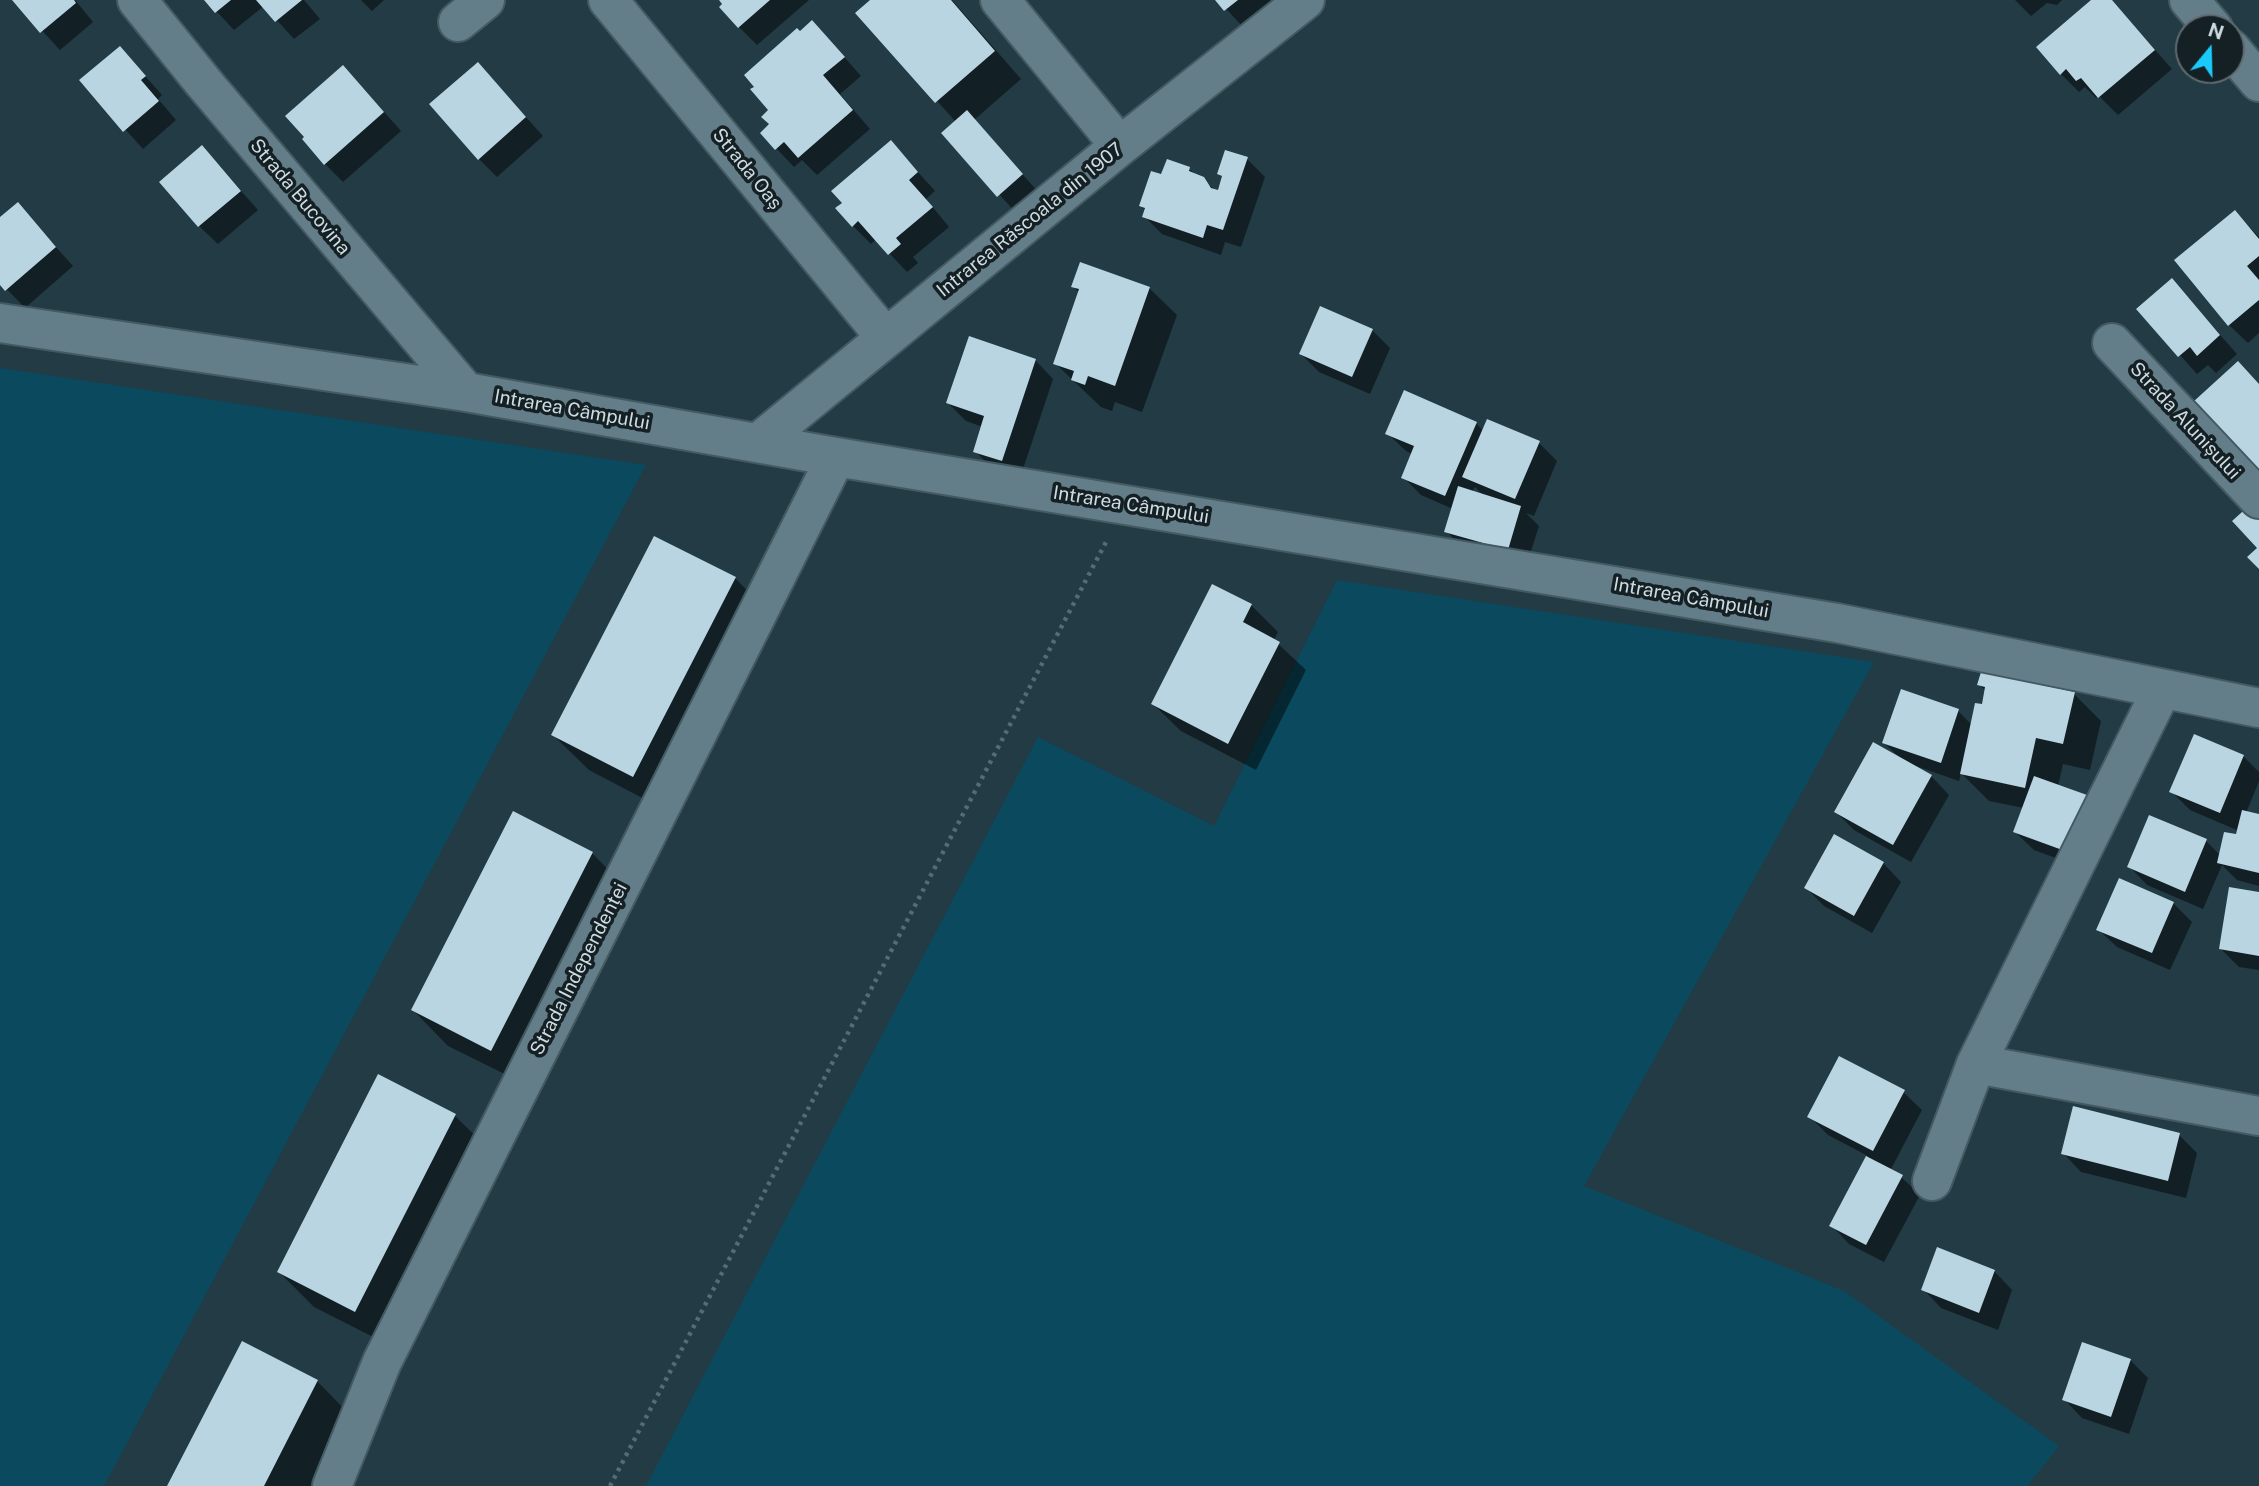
<!DOCTYPE html>
<html>
<head>
<meta charset="utf-8">
<style>
	body { margin:0 }
	#map { position:relative; width:2259px; height:1486px; overflow:hidden; background:#223b44; font-family:"Public Sans",sans-serif }
	canvas { display:block }
	.north { position:absolute; left:2175px; top:14px; width:70px; height:70px; box-sizing:border-box; background:#152024; border:2px solid #5f6b70; border-radius:50%; rotate:19deg; font-size:19px; font-weight:700; line-height:28px; text-align:center; color:#cddce2 }
	.north::after { content:''; display:block; margin:auto; width:24px; height:32px; background:#1bcafc; clip-path:polygon(50% 0,100% 100%,50% 72%,0 100%) }
</style>
</head>
<body>
<div id="map">
<canvas width="2259" height="1486"></canvas>
<div class="north">N</div>
</div>
<script>
const context = document.querySelector('canvas').getContext('2d');
context.lineJoin = 'round';
function fill(path, color) {
  context.fillStyle = color;
  context.fill(path, 'evenodd');
}
function strokePath(path, color, width, dash) {
  context.strokeStyle = color;
  context.lineWidth = width;
  context.lineCap = dash ? 'butt' : 'round';
  context.setLineDash(dash || []);
  context.stroke(path);
}
function label(font, color, halo, rows, align = 'center') {
  context.font = font + ' "Public Sans",sans-serif';
  context.lineWidth = 7;
  context.setLineDash([]);
  context.textBaseline = 'middle';
  context.strokeStyle = halo;
  context.fillStyle = color;
  for (const [text, x, y, turn = 0] of rows) {
    context.save();
    context.translate(x, y);
    context.rotate((+turn || 0) * Math.PI / 180);
    context.textAlign = isNaN(turn) ? turn : align;
    if (halo) context.strokeText(text, 0, 0);
    context.fillText(text, 0, 0);
    context.restore();
  }
}
fill(new Path2D(`
	M0 368 646 465 104 1486H0Z
	M1337 580 1874 662 1584 1186 1844 1291 2059 1446 2027 1486H646L1038 737 1214 826Z`), '#0b4a5e');
fill(new Path2D(`
	M14 0H75L93 22 60 50Z
	M206 0H304L320 19 294 39 264 6 234 30Z
	M361 0H384L372 11Z
	M721 0H809L757 45 739 27Z
	M873 0H952L1021 79 974 120 1040 194 1017 214 944 133 956 122 858 13Z
	M1218 0H1279L1244 28Z
	M2015 0H2062L2057 5 2047 3 2031 16Z
	M2094 0H2111L2172 69 2118 115 2099 96 2096 98 2085 87 2079 92 2061 74Z
	M830 41 861 76 840 94 870 129 817 175 802 160 794 167 762 133 771 124Z
	M120 48 162 95 158 99 176 120 143 149 82 81Z
	M478 64 543 136 497 177 479 159Z
	M361 86 401 131 343 182 325 164 307 137Z
	M891 142 935 191 926 199 949 227 913 257 918 263 907 272 876 239 871 244 853 226Z
	M202 147 258 210 218 244 199 226Z
	M1247 159 1265 177 1241 247 1225 242 1221 255 1162 234 1144 216 1146 211 1141 205 1162 177 1189 169 1219 193 1223 178 1219 174Z
	M17 204 73 266 25 308 0 282V219Z
	M2235 212 2259 237V333L2248 343 2229 325Z
	M2172 281 2237 354 2216 373 2208 365 2197 374 2139 309Z
	M1073 286 1149 288 1177 315 1142 412 1115 402 1112 411 1101 407 1055 363 1079 293Z
	M1372 330 1390 348 1370 394 1319 372 1301 354Z
	M1035 360 1053 379 1020 478 993 469 975 451 983 427 966 421 948 403Z
	M1476 423 1483 431 1539 443 1557 461 1534 516 1526 513 1539 526 1526 567 1465 550 1446 531 1453 509 1421 495 1403 477 1412 454 1406 451 1387 433ZM1475 487 1484 496 1472 492Z
	M735 578 770 614 669 812 589 770 553 735Z
	M1251 605 1278 632 1274 640 1306 670 1256 770 1181 731 1153 704Z
	M1979 685 2074 694 2101 721 2090 770 2063 764 2058 786 2086 796 2105 814 2083 868 2034 850 2015 832 2024 808 1989 801 1961 773 1959 781 1916 766 1915 768 1931 776 1949 795 1911 862 1854 830 1836 812 1899 757 1884 743 1958 711 1972 725 1983 707 1986 691Z
	M2243 756 2259 772V781L2246 813 2259 816V886L2237 880 2222 865 2203 909 2147 885 2129 866 2206 841 2220 855 2238 836 2239 831 2190 810 2171 791Z
	M592 853 627 889 527 1085 448 1046 413 1010Z
	M1883 863 1901 882 1872 933 1824 906 1806 888Z
	M2119 880 2173 903 2192 922 2170 970 2117 947 2098 929Z
	M2259 893V970L2239 967 2220 948Z
	M378 1077 455 1116 491 1151 391 1346 314 1307 279 1272Z
	M1903 1092 1922 1110 1890 1171 1901 1177 1920 1195 1884 1262 1849 1244 1831 1225 1868 1156 1828 1135 1810 1117Z
	M2179 1135 2197 1153 2186 1198 2081 1172 2063 1153Z
	M1994 1271 2012 1290 1998 1330 1941 1308 1923 1289Z
	M2130 1360 2148 1378 2129 1434 2082 1418 2064 1399Z
	M317 1381 352 1417 317 1486H169Z`), '#0007');
fill(new Path2D(`
	M12 0H74L76 3 40 33Z
	M204 0H231L215 13Z
	M256 0H302L275 22Z
	M719 0H770L738 28 719 7 722 4Z
	M870 0H951L995 51 935 103 855 13Z
	M1215 0H1238L1224 11Z
	M2091 0H2112L2155 50 2098 98 2081 78 2076 81 2066 69 2060 75 2036 47Z
	M812 20 845 57 823 75 853 110 798 158 784 142 775 150 760 133 769 124 761 117 768 110 750 89 754 87 744 75 797 28 800 31Z
	M120 46 146 76 141 80 159 101 123 132 79 80Z
	M478 62 526 117 478 160 429 104Z
	M343 65 384 112 324 165 302 139 304 137 285 116Z
	M967 110 1023 174 997 197 941 133Z
	M891 140 918 172 909 180 933 207 896 238 901 244 888 255 858 221 852 227 835 208 842 203 831 191Z
	M202 145 241 191 198 227 159 182Z
	M1225 150 1248 157 1223 230 1207 225 1203 238 1142 217 1145 208 1139 206 1151 171 1161 174 1167 159 1190 167 1189 171 1204 177 1211 188 1218 190 1222 176 1217 174Z
	M18 202 56 247 5 291 0 285V217Z
	M2235 210 2259 239V256L2247 266 2259 280V300L2228 326 2174 260Z
	M1080 262 1150 287 1115 386 1088 376 1085 385 1071 380 1074 371 1053 364 1079 289 1071 287Z
	M2172 278 2220 335 2197 356 2190 347 2178 357 2136 309Z
	M1320 306 1373 329 1352 377 1299 354Z
	M969 336 1036 359 1002 461 973 452 984 416 946 403Z
	M2238 361 2259 384V472L2193 402Z
	M1404 390 1477 422 1445 496 1401 478 1414 446 1385 434Z
	M1487 419 1540 441 1515 499 1462 477Z
	M1458 486 1521 506 1508 550 1444 532Z
	M2251 504 2259 513V569L2247 557 2257 548 2232 521Z
	M654 536 736 577 633 777 551 735Z
	M1212 584 1252 604 1243 622 1280 642 1228 744 1151 704Z
	M1981 672 2075 692 2063 744 2036 738 2025 788 1960 774 1975 703 1982 704 1985 687 1977 685Z
	M1901 689 1959 709 1941 763 1882 743Z
	M2194 734 2244 755 2220 813 2169 792Z
	M1873 742 1932 775 1893 845 1834 812Z
	M2034 776 2087 795 2065 851 2013 832Z
	M2242 810 2259 814V873L2217 863 2224 832 2236 834Z
	M513 811 593 852 491 1051 411 1010Z
	M2149 815 2207 839 2185 892 2127 867Z
	M1834 834 1884 862 1854 916 1804 888Z
	M2119 878 2174 902 2152 953 2096 930Z
	M2229 887 2259 892V956L2219 949Z
	M1839 1056 1905 1090 1873 1151 1807 1117Z
	M378 1074 456 1114 355 1312 277 1272Z
	M2073 1106 2180 1133 2168 1181 2061 1154Z
	M1866 1156 1903 1175 1866 1245 1829 1226Z
	M1937 1247 1995 1270 1979 1313 1921 1290Z
	M242 1341 318 1380 264 1486H167Z
	M2082 1342 2131 1359 2111 1417 2062 1400Z`), '#b9d5e1');
const minor = new Path2D(`
	M137 0 204 83 466 392
	M608 0 886 338
	M1000 0 1120 146
	M2189 0 2213 28
	M458 22 485 0
	M2231 49 2259 82
	M0 323 466 392 836 457 1837 623 2259 708
	M2112 343 2259 499
	M758 443 1120 146 1305 0
	M1976 1064 2259 1116
	M1932 1181 1976 1064 2162 689
	M332 1486 382 1362 836 457`);
strokePath(minor, '#445a62', 42);
strokePath(new Path2D(`
	M610 1486 1106 542`), '#566c74', 4.5, [3.5, 5]);
strokePath(minor, '#637e89', 38);
label('19px', '#cddce2', '#152024', [
	["Strada Oaș",747,169,51],
	["Strada Bucovina",300,197,50],
	["Intrarea Răscoala din 1907",1030,220,-39],
	["Intrarea Câmpului",572,410,10],
	["Strada Alunișului",2185,421,47],
	["Intrarea Câmpului",1131,505,9],
	["Intrarea Câmpului",1691,598,10],
	["Strada Independenței",579,969,-63]
]);
</script>
</body>
</html>
